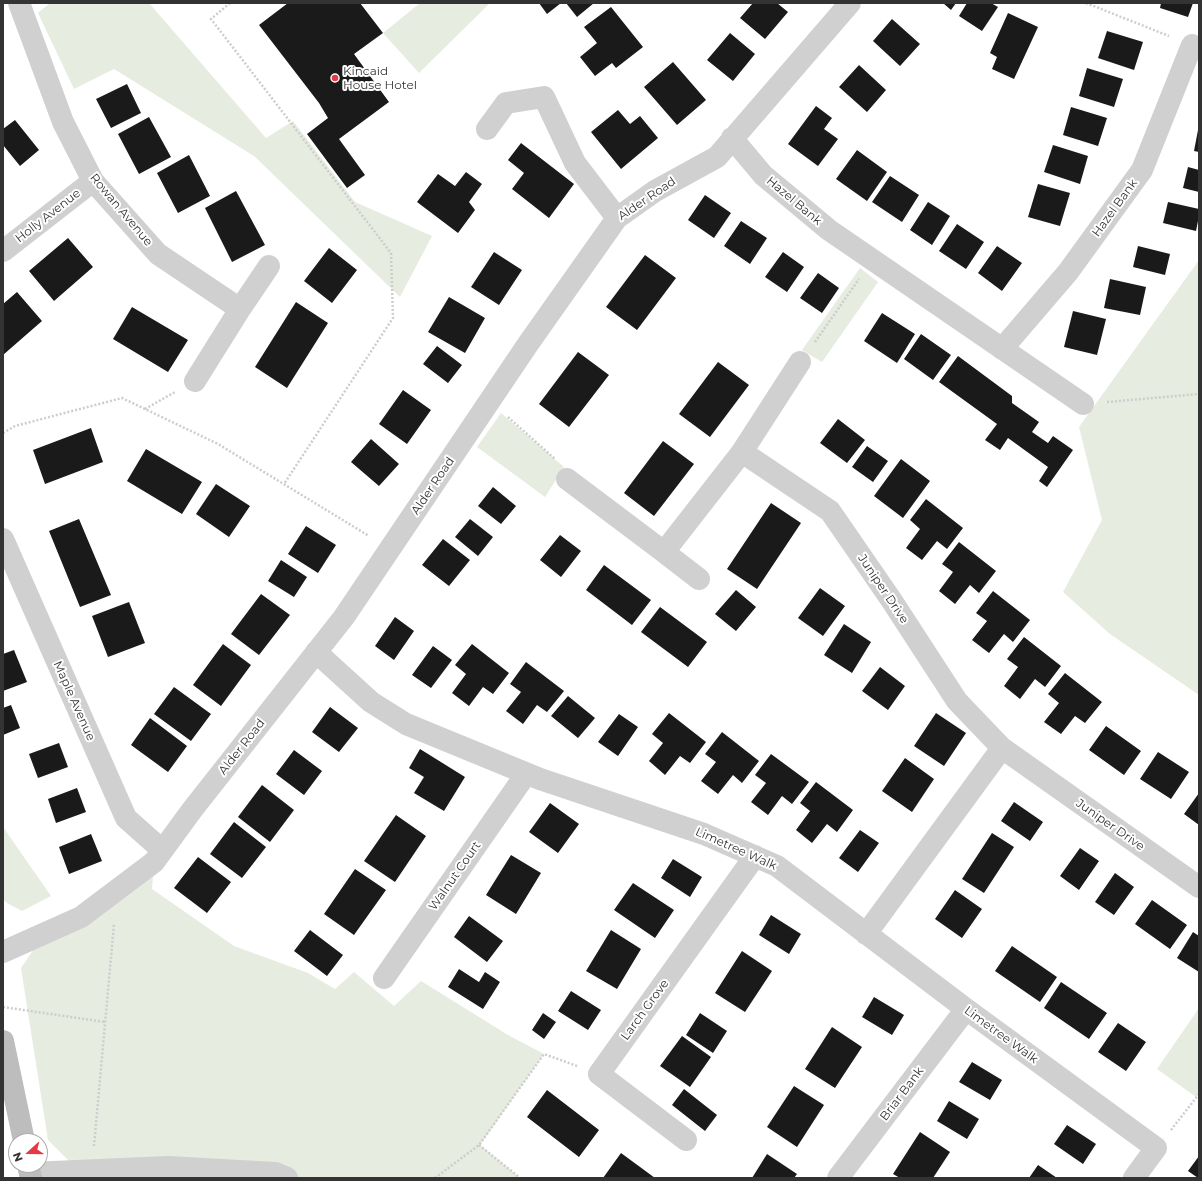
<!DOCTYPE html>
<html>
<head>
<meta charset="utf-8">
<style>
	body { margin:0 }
	#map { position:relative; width:1202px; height:1181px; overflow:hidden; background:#fff; font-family:Montserrat,sans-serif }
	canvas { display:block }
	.frame { position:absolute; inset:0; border:4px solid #333; pointer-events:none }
	.north { position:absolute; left:8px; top:1133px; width:40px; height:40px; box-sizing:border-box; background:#fff; border:1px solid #adadad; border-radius:50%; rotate:249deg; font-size:11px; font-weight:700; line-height:16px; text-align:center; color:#333 }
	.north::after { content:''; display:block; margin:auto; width:14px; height:18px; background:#e63946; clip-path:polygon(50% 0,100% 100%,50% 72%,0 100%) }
</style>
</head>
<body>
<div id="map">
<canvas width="1202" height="1181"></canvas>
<div class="frame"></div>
<div class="north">N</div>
</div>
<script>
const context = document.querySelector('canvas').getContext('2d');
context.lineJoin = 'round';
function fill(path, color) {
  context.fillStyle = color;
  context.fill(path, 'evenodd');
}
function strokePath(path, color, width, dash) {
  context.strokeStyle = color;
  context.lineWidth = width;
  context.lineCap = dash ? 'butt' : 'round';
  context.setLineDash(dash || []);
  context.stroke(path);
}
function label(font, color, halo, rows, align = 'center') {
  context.font = font + ' Montserrat,sans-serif';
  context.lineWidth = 4;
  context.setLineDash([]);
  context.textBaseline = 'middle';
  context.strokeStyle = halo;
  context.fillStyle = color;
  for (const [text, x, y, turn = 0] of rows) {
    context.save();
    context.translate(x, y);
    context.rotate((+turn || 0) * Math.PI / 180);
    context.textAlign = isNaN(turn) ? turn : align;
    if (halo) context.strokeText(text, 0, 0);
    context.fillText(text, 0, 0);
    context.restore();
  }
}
fill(new Path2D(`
	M50 3H149L266 138 293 121 355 202 432 236 400 297 254 156 114 69 74 89 38 13Z
	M420 3H490L419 73 383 33Z
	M1199 260V695L1110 634 1063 592 1102 520 1079 427Z
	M860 268 878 282 822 362 802 350Z
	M501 413 564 467 545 497 477 447Z
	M3 827 51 896 22 911 7 903 3 899Z
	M154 862 152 889 234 946 308 973 335 989 354 972 394 1006 421 981 508 1035 544 1054 480 1145 520 1178H287L70 1162 48 1140 21 968 44 934Z
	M1199 1008V1094L1196 1097 1157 1069Z`), '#e6ecdf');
fill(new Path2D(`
	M288 3H360L383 33 354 54 389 102 339 139 365 175 347 188 307 134 328 118 319 103 259 25Z
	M539 3H561L547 14Z
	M566 3H594L577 17Z
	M753 3H777L788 12 765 39 740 18Z
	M943 3H956L951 10Z
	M967 3H991L998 7 982 31 959 16Z
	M1161 3H1193L1188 17 1160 8Z
	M611 7 643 47 616 68 612 63 595 76 580 57 597 43 584 27Z
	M1008 13 1038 27 1014 79 992 69 997 57 990 53Z
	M892 19 920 44 900 66 873 41Z
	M1107 31 1143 42 1134 70 1098 58Z
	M730 33 755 54 733 81 707 60Z
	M673 62 706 100 677 125 644 87Z
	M859 65 886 90 867 112 839 87Z
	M1087 68 1123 79 1114 107 1079 96Z
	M127 84 141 113 111 128 96 99Z
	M816 106 832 118 824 129 838 139 818 166 788 144Z
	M1071 107 1107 118 1098 146 1063 135Z
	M618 110 630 124 640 116 658 138 621 169 591 132Z
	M149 117 171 157 139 174 118 134Z
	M15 120 39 150 20 166 3 145V129Z
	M1198 130H1199V152L1194 151Z
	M521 143 574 184 549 218 512 189 524 173 508 160Z
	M1053 145 1088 156 1080 184 1044 172Z
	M857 150 887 172 867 201 836 179Z
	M189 155 210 196 178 213 157 173Z
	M1188 167 1199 170V192L1183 188Z
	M466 172 482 184 469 202 475 210 458 233 417 202 438 174 455 186Z
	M890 176 919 195 902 222 872 202Z
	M1038 184 1070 193 1060 226 1028 217Z
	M236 191 265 245 232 262 205 208Z
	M705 195 731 213 714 238 688 220Z
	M928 202 950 216 932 245 910 230Z
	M1168 202 1199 209V216L1196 231 1163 223Z
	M741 221 767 238 750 264 724 246Z
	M957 224 984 242 966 269 939 251Z
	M68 238 93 267 54 301 29 271Z
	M997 246 1022 263 1002 291 978 273Z
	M1138 246 1170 254 1165 275 1133 267Z
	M329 248 357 270 332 303 304 281Z
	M494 252 522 270 499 305 471 287Z
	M783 252 804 267 787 292 765 277Z
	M645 255 676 278 637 330 606 307Z
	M818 273 839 288 822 313 800 298Z
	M1110 279 1146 287 1140 315 1104 308Z
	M17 292 42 321 3 355V304Z
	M449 297 485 318 465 353 428 332Z
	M296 302 328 323 287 388 255 367Z
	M132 307 188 340 168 372 113 339Z
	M1073 311 1106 319 1097 355 1064 347Z
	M882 313 915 334 897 363 864 341Z
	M921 334 951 355 933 380 904 359Z
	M437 346 462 365 448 383 423 364Z
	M578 352 609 375 569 427 539 404Z
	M958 356 1012 396V403L1039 422 1032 432 1048 443 1053 436 1073 450 1047 487 1039 481 1048 467 1008 438 1000 450 985 440 997 424 939 382Z
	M718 362 749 385 710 437 679 414Z
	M403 390 431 410 407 444 379 424Z
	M838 419 865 440 847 463 820 443Z
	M91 428 103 462 45 484 33 450Z
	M371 439 399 464 379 486 351 462Z
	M663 441 694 464 654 516 624 493Z
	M867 446 888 461 873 482 852 467Z
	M146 449 202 482 182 514 127 481Z
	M901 459 930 481 903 518 874 496Z
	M216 484 250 506 229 537 196 514Z
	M493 487 516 506 501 524 478 506Z
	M926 499 963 528 947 549 937 541 922 560 906 548 920 529 910 520Z
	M771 503 801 523 757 589 727 569Z
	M79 519 111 595 80 607 49 531Z
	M470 519 493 537 478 556 455 537Z
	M306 526 336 545 318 573 288 554Z
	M560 535 581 551 561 577 540 560Z
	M443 539 470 560 449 586 422 565Z
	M959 542 996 571 979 593 970 585 955 604 939 591 953 572 942 564Z
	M281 560 307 577 294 597 268 581Z
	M604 565 651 600 632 625 586 590Z
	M820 588 845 606 823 636 798 618Z
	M736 590 756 607 736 631 715 614Z
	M993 591 1030 620 1013 642 1004 634 989 653 972 640 987 621 976 613Z
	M261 594 290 615 259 655 231 634Z
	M129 602 145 643 108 657 92 616Z
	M660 607 707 642 688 667 641 632Z
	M395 617 414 631 394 660 375 646Z
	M844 624 871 642 852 673 824 655Z
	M1024 637 1061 666 1045 687 1035 679 1020 699 1004 686 1018 667 1007 659Z
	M223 644 251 665 221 706 193 685Z
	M472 644 509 673 493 694 483 687 469 706 452 693 466 674 455 665Z
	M433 646 452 660 431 688 412 675Z
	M14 650 27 682 3 691V654Z
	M526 662 564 691 547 712 537 705 523 724 506 711 521 692 510 684Z
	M880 667 905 686 888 710 862 691Z
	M1065 673 1102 702 1085 723 1075 716 1061 734 1044 722 1059 703 1048 694Z
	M174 687 211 714 191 741 154 714Z
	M568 696 595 718 578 738 551 716Z
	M11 705 20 728 3 735V708Z
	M330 707 358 728 339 752 312 732Z
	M669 713 706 742 690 763 680 756 665 775 649 761 663 743 652 734Z
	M936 713 966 733 944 766 914 746Z
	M619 714 638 727 618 756 598 742Z
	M150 718 187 746 168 772 131 745Z
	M1106 726 1141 751 1124 775 1089 750Z
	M722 732 759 761 742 783 733 775 718 794 701 781 716 762 705 754Z
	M59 743 68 767 38 778 29 754Z
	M420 749 465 777 444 811 414 793 424 777 409 768Z
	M294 750 322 771 304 795 276 774Z
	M1158 752 1189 772 1171 799 1140 779Z
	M771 754 809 782 792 804 782 796 768 815 751 802 766 783 755 775Z
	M905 758 934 779 912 812 882 791Z
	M816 782 853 810 837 832 827 824 812 843 796 830 810 811 800 803Z
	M262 785 294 810 270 842 238 817Z
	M77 788 86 812 56 823 48 799Z
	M1199 793V825L1184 814Z
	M1014 802 1043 822 1030 841 1001 821Z
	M550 803 579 824 558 853 529 832Z
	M396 815 426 836 395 882 364 861Z
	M234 822 266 847 242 878 210 854Z
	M860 830 879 843 858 872 839 858Z
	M992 833 1014 847 984 893 962 879Z
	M91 834 102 861 69 874 59 847Z
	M1080 848 1099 861 1079 890 1060 876Z
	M511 855 541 873 516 914 486 895Z
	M198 857 231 882 207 913 174 888Z
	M673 859 702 877 690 897 661 878Z
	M355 869 386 890 354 935 324 914Z
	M1115 873 1134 887 1114 915 1095 902Z
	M633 883 674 910 655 938 614 910Z
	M955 890 982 909 962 938 935 919Z
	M1152 900 1187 925 1170 949 1135 924Z
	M771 915 801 934 789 954 759 935Z
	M469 916 503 941 487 962 454 937Z
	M310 930 343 955 327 976 294 951Z
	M611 930 641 949 617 989 586 971Z
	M1193 932 1199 936V972L1177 958Z
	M1012 946 1057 977 1040 1002 995 971Z
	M742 951 772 971 745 1012 715 993Z
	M459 969 479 982 485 972 500 982 483 1009 448 987Z
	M1061 982 1107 1013 1089 1039 1044 1008Z
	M571 991 601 1010 588 1030 558 1011Z
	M874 997 904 1015 892 1035 862 1017Z
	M543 1013 556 1022 544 1039 532 1030Z
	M700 1013 727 1031 713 1053 686 1035Z
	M1118 1023 1146 1042 1126 1071 1098 1052Z
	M832 1027 862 1047 835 1088 805 1069Z
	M682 1036 711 1057 690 1087 660 1066Z
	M972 1062 1002 1080 990 1100 959 1082Z
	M794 1086 824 1105 797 1147 767 1127Z
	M684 1089 717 1115 705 1131 672 1105Z
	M547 1090 599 1130 579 1157 527 1117Z
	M949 1101 979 1119 967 1139 937 1121Z
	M1067 1125 1096 1144 1083 1164 1054 1144Z
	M920 1132 950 1152 933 1178H900L893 1174Z
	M621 1153 655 1178H603Z
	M767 1154 797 1174 794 1178H752Z
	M1199 1156V1178H1198L1188 1171Z
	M1038 1165 1057 1178H1029Z`), '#1a1a1a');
strokePath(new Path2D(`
	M230 3 211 19 391 253 393 318 284 484
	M1086 3 1169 36
	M815 342 859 279
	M1107 402 1199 394
	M145 409 175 392
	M508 417 555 459
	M3 433 15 426 122 398 218 444 369 536
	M3 1007 105 1022
	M1171 1130 1199 1094
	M479 1145 520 1178
	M94 1146 114 924
	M435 1178 479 1145 544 1054 577 1066`), '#cdcdcd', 2.5, [2, 2]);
strokePath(new Path2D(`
	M19 3 63 122 93 181 158 254 240 309 269 266
	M487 129 506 103 544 97 575 163 617 218
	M732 138 763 175 829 230 1083 404
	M3 251 93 181
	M1002 349 1068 272 1142 170 1192 45
	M195 381 240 309
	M742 452 830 511 892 601 957 701 1002 748 1199 887
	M567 479 664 552 742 452 800 362
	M3 539 126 818 162 850
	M664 552 699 579
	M316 652 371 702 406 724 540 779 704 834 777 866 966 1009 1156 1148 1134 1178
	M866 934 1002 748
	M3 952 81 917 154 862 192 810 344 617 528 344 617 218 655 191 717 157 850 3
	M384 978 526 774
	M686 1140 599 1074 755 856
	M30 1173 168 1167 275 1173 287 1178
	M838 1178 966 1009`), '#d0d0d0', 22);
strokePath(new Path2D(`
	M3 1041 24 1141
	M28 1165 31 1178`), '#bdbdbd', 22);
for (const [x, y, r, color] of [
	[335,78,4,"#e63946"]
]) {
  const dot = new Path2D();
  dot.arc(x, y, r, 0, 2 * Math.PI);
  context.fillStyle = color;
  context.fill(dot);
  strokePath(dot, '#fff', 1.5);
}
label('12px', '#333', '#fff', [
	["Kincaid",343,71],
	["House Hotel",343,85]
], 'left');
label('12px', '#333', '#fff', [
	["Alder Road",647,199,-34],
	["Hazel Bank",794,201,40],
	["Hazel Bank",1115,208,-54],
	["Rowan Avenue",121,210,50],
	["Holly Avenue",48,216,-38],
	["Alder Road",433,486,-56],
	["Juniper Drive",883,589,56],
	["Maple Avenue",74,701,66],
	["Alder Road",242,747,-52],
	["Juniper Drive",1110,825,35],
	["Limetree Walk",736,849,24],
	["Walnut Court",455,876,-55],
	["Larch Grove",645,1010,-54],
	["Limetree Walk",1001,1035,36],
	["Briar Bank",902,1094,-53]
]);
</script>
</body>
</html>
